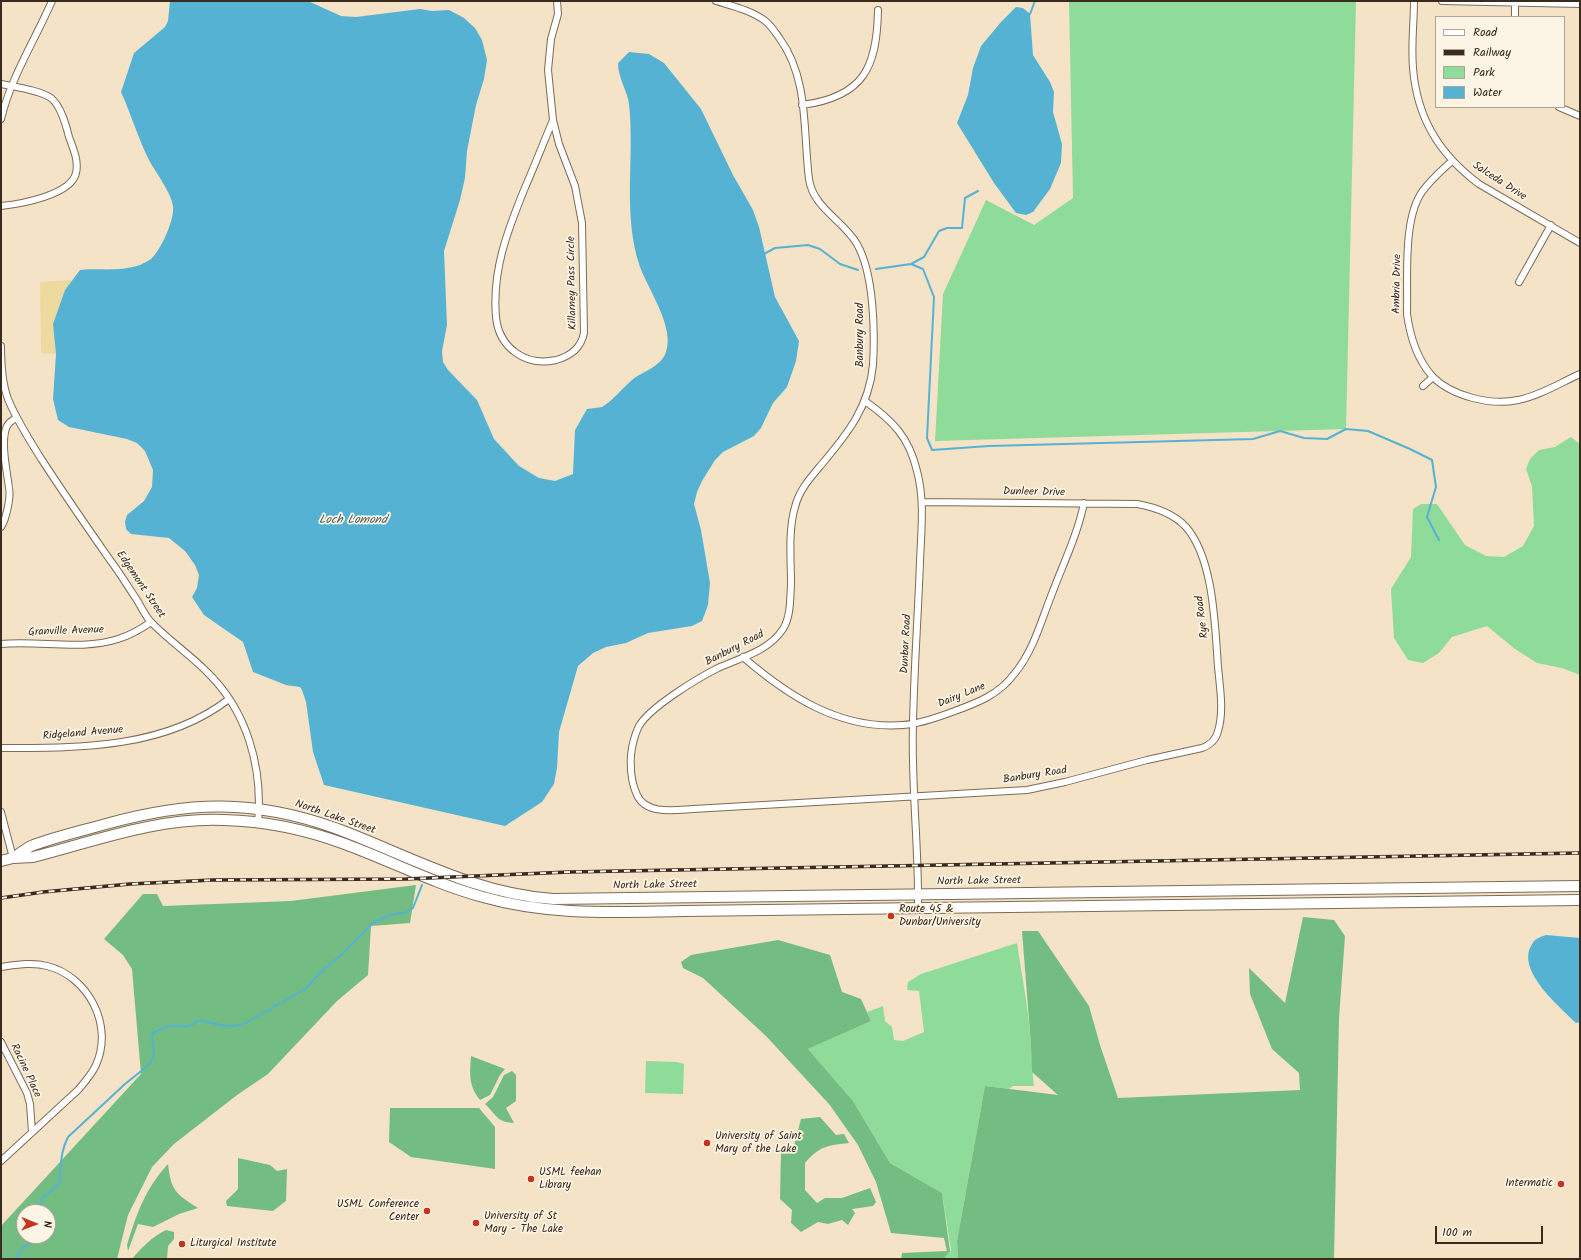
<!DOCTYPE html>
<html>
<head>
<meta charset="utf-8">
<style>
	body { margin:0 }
	#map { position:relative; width:1581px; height:1260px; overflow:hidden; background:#f4e3c7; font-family:Kalam,sans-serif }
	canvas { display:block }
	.frame { position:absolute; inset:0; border:2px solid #3b2a1e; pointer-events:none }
	.legend { position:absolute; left:1435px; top:16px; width:130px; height:92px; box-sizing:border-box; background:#fcf5e5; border:1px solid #afa495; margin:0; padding:5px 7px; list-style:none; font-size:12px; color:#3b2a1e }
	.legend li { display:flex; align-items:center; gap:8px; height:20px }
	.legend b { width:20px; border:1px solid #afa495 }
	.north { position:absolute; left:16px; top:1204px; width:40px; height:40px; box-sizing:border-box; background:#fcf5e5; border:1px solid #afa495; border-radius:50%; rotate:91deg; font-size:11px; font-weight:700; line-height:16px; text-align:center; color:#3b2a1e }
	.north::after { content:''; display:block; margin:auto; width:14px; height:18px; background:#c8321e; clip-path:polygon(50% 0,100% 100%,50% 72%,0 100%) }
	.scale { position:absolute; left:1435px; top:1226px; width:108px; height:18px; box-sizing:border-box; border:2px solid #3b2a1e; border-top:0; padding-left:5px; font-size:12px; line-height:14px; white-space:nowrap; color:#3b2a1e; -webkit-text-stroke:3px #fcf5e5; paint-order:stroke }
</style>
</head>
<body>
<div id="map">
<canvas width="1581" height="1260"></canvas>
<div class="frame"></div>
<ul class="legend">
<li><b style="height:5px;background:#fff"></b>Road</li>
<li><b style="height:5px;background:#3b2a1e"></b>Railway</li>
<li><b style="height:11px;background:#8fdc9a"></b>Park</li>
<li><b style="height:11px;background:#55b2d3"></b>Water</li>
</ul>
<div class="north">N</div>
<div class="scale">100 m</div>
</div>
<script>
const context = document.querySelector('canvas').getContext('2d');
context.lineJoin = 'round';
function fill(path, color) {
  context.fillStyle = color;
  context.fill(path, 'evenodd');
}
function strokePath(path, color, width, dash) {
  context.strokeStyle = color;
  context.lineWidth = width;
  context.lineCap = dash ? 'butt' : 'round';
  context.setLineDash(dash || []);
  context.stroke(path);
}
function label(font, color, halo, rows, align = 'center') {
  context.font = font + ' Kalam,sans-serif';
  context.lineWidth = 3.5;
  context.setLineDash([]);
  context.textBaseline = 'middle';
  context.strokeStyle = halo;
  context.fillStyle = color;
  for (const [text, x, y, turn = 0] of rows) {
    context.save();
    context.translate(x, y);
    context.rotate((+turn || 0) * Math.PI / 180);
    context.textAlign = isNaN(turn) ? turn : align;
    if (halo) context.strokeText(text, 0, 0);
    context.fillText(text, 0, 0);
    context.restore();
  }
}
fill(new Path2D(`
	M1069 1H1356L1346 429 935 441 943 294 986 200 1034 225 1073 198Z
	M1571 437 1580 444V675L1562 668 1537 663 1515 649 1487 626 1452 637 1439 653 1423 663 1408 660 1394 638 1391 589 1411 557 1413 509 1421 504H1437L1465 545 1486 556 1504 557 1523 546 1534 526 1532 486 1526 469 1530 459 1539 450 1555 447Z
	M1017 943C1022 977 1029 1011 1031 1045 1032 1059 1032 1072 1034 1086H1013L1009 1089 985 1086 957 1241 958 1259H944L951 1250 942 1193 890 1163 853 1101 808 1049 871 1021 867 1012 883 1006 885 1021 892 1027 894 1040 903 1041 924 1032 919 991 907 990 908 982 921 974Z
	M646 1061 677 1062 684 1064 683 1094 645 1093Z`), '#8fdc9a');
fill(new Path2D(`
	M416 885 410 923 371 926 368 975 337 1001 268 1074 237 1095 174 1144 152 1167 128 1215 117 1259H1V1226L141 1074 132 969 123 955 104 939 143 894H157L163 906 291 901ZM24 1212H48V1236H24Z
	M1303 917 1334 920 1345 936 1339 1018 1334 1259H958L957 1241 985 1086 1058 1095 1032 1072 1031 1045 1022 931H1038L1089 1006 1100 1045 1118 1098 1300 1090 1299 1073 1272 1049 1250 994 1249 968 1285 1003Z
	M778 940 830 955 842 992 861 999 871 1021 808 1049 853 1101 890 1163 942 1193 950 1251 944 1259H901L902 1253 947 1251 944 1238 891 1233 876 1182 858 1145 829 1104 766 1036 703 978 683 968 681 962 691 955Z
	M471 1056 505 1069 500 1075 490 1095 480 1100C468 1085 470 1074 471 1056Z
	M512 1071 516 1075V1101L506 1108 514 1123C496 1122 497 1115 485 1104L493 1097 504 1075Z
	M390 1108H479L495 1127V1169L411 1157 389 1142Z
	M820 1117 836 1135 844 1134 849 1143C828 1145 818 1147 805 1163V1190L817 1203 825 1198H842L870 1188 876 1202 873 1206 852 1209 855 1213 848 1225 842 1220 828 1224 818 1222 801 1232 791 1223 792 1210 780 1199 781 1153H792L801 1119Z
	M238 1158 270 1165 277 1171 287 1169 286 1201 273 1211 227 1206 226 1201 238 1189Z
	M168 1164C171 1191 176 1194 198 1208L179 1214 153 1227 138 1224 128 1251 127 1245C137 1213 145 1189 168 1164Z
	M166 1230 174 1232V1239L168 1246 167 1259H132C142 1247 152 1237 166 1230Z`), '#73bc82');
fill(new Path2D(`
	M70 280 71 282 65 290 53 324 56 354 41 353 40 282Z`), '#eeda9e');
fill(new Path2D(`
	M170 1H308L341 16 356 17 420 9 432 11 449 10 464 18 475 28 482 40 487 60 484 79 476 105 467 151 465 178 460 200 444 251 447 325 442 351 443 362 448 370 477 400 494 439 519 466 539 478 555 481 573 474 575 430 587 409C592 408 598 408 602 407 610 403 624 387 632 380 643 371 661 367 666 352 675 327 648 289 640 267 622 214 635 158 629 104 627 90 618 78 618 63L629 52 649 54 664 63 701 109 733 175 753 210 759 227 775 297 799 341 796 361 787 387 773 403 761 428 754 436 723 452 715 460 702 481 697 492 694 504 701 530 710 583 708 605 702 621 692 626 648 633 626 643 606 647 593 653 578 666 559 732 557 768 554 784 542 802 505 826 324 785 313 752 306 702 302 690 300 687 286 685 253 672 243 642 204 615 192 597 197 588 199 575 195 565 185 551 169 538 131 534 126 529 125 522 127 515 144 501 152 487 153 470 145 451 137 443 127 439 69 427 58 420 53 399 56 354 53 324 65 290 80 270C101 268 120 272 140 265 144 263 148 261 151 259 161 250 175 219 173 206 171 192 156 173 149 160 138 138 131 114 121 92L134 53 165 27 168 21Z
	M1016 7 1023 8 1030 14 1033 55 1050 82 1054 92 1053 112 1062 144 1061 163 1050 189 1033 212 1026 215 1016 213 994 183 957 123 968 95 973 68 981 46 1001 22Z
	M1546 935 1580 938V1022L1576 1023C1560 1007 1519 973 1530 948 1531 946 1533 942 1535 940 1538 938 1542 936 1546 935Z`), '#55b2d3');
strokePath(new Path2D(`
	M1030 14 1035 1
	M764 254 775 248 808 245 820 249 840 264 858 270
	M911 264 923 269 934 297 927 438 932 450 989 446 1253 439 1280 431 1304 438 1327 439 1346 429 1368 431 1410 449 1432 460 1436 487 1427 517 1439 540
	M876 269 911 264 924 257 939 231 947 228H962L965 198 978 191
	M44 1212 41 1205 42 1198 59 1184C61 1168 60 1152 68 1137L125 1084 150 1064 154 1055 152 1036 154 1032 169 1026H190L199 1020C215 1024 228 1028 244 1024L305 989 325 968 339 957 373 923 390 915 407 912 413 908 422 885
	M48 1221V1223
	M17 1259C19 1245 31 1245 40 1236`), '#55b2d3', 2);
const minor = new Path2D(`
	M716 1C732 6 750 10 764 20 771 25 775 32 780 39 809 79 803 132 809 179 813 208 843 220 857 244 874 274 875 331 873 365 869 407 848 433 822 464 811 477 799 490 795 507 788 531 791 559 791 584 790 599 791 616 783 629 769 651 740 658 718 668 698 678 650 707 639 726 635 734 632 746 631 755 630 770 631 782 637 795 646 815 675 810 693 809L1027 790 1065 782 1147 760 1202 748C1210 745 1216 740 1218 731 1224 712 1220 688 1218 667 1215 627 1214 559 1186 527 1173 513 1154 507 1137 504L922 502
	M1414 1C1414 23 1411 46 1413 68 1417 118 1439 154 1479 184L1580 243
	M1442 1 1580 4
	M1515 17V2
	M1 84C15 87 39 90 51 98 61 106 66 125 69 137 73 148 79 161 76 173 71 195 21 204 1 206
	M802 105C864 97 877 67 878 10
	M1559 107 1580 116
	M1 119C11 77 35 40 52 1
	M553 120 559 144 575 186 582 223 584 333C581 348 571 356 556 360 526 367 499 348 496 317 492 271 507 232 524 190 534 167 543 144 553 120Z
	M553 120 548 70 551 39 558 14 557 1
	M1452 161C1441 171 1428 182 1420 195 1403 224 1408 280 1407 314 1410 336 1417 359 1432 376 1451 396 1491 406 1518 400 1539 396 1560 383 1580 374
	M1519 282 1551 225
	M1 346C1 364 2 383 8 399 17 421 30 441 42 460 64 494 87 527 110 560 120 573 128 587 137 600 141 607 145 615 150 621 167 639 188 653 206 671 247 710 263 767 258 823
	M1423 386 1433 377
	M865 401C893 421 909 437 917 471 925 501 921 532 920 562 918 616 914 670 913 724 911 786 919 847 918 908
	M1 527C6 520 11 497 9 488 7 471 0 441 7 426 9 422 13 420 16 418
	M1 644C39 640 81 651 118 639 131 635 141 629 151 622
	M743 657C788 696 840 730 903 725 919 724 936 718 952 712 977 703 999 695 1015 673 1034 650 1042 618 1053 591 1064 562 1078 533 1084 503
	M1 748C78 748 165 749 229 699
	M1 812 13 858
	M1 967C16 965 32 962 47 966 88 976 114 1025 96 1065 92 1074 85 1082 78 1090L1 1161
	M1 1042 27 1093 30 1104 32 1132`);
const primary = new Path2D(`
	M13 858C19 854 25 849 31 846 55 837 81 831 106 824 188 801 254 799 335 828 408 855 472 893 553 899L1580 886
	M1 861 13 858 33 857C95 841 159 817 224 820 265 821 307 830 345 844 391 861 435 884 483 897 549 916 615 912 683 911L1580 900`);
strokePath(minor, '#7c6b59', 8);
strokePath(primary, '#7c6b59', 12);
strokePath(minor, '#fff', 6);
strokePath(primary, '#fff', 10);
const rail = new Path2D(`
	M1 898 43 892 130 884 213 880 406 879 569 872 1580 853`);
strokePath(rail, '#3b2a1e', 3.5);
strokePath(rail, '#fcf5e5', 2, [6]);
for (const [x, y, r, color] of [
	[891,916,4,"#c8321e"],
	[707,1143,4,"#c8321e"],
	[531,1179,4,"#c8321e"],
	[1561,1184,4,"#c8321e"],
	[427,1211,4,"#c8321e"],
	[476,1223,4,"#c8321e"],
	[182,1244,4,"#c8321e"]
]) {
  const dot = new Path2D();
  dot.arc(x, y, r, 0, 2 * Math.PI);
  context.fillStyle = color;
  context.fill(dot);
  strokePath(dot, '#fcf5e5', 1.5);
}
label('11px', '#3b2a1e', '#fcf5e5', [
	["Salceda Drive",1499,182,33],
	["Killarney Pass Circle",573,283,-91],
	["Ambria Drive",1398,284,-89],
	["Banbury Road",861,335,-90],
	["Dunleer Drive",1034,493,1],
	["Edgemont Street",140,585,56],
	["Rye Road",1203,617,-97],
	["Granville Avenue",66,632,-2],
	["Dunbar Road",907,644,-87],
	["Banbury Road",735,649,-27],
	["Dairy Lane",962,696,-22],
	["Ridgeland Avenue",83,734,-5],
	["Banbury Road",1035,776,-9],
	["North Lake Street",335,818,19],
	["North Lake Street",979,882,-1],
	["North Lake Street",655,886,-1],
	["Racine Place",25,1071,65]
]);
label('11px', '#3b2a1e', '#fcf5e5', [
	["Route 45 &",899,910],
	["Dunbar/University",899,923],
	["University of Saint",715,1137],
	["Mary of the Lake",715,1150],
	["USML feehan",539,1173],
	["Library",539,1186],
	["Intermatic",1553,1184,"right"],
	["USML Conference",419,1205,"right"],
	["Center",419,1218,"right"],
	["University of St",484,1217],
	["Mary - The Lake",484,1230],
	["Liturgical Institute",190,1244]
], 'left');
label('italic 12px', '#445a5d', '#fcf5e5', [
	["Loch Lomond",353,521]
]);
</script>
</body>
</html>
